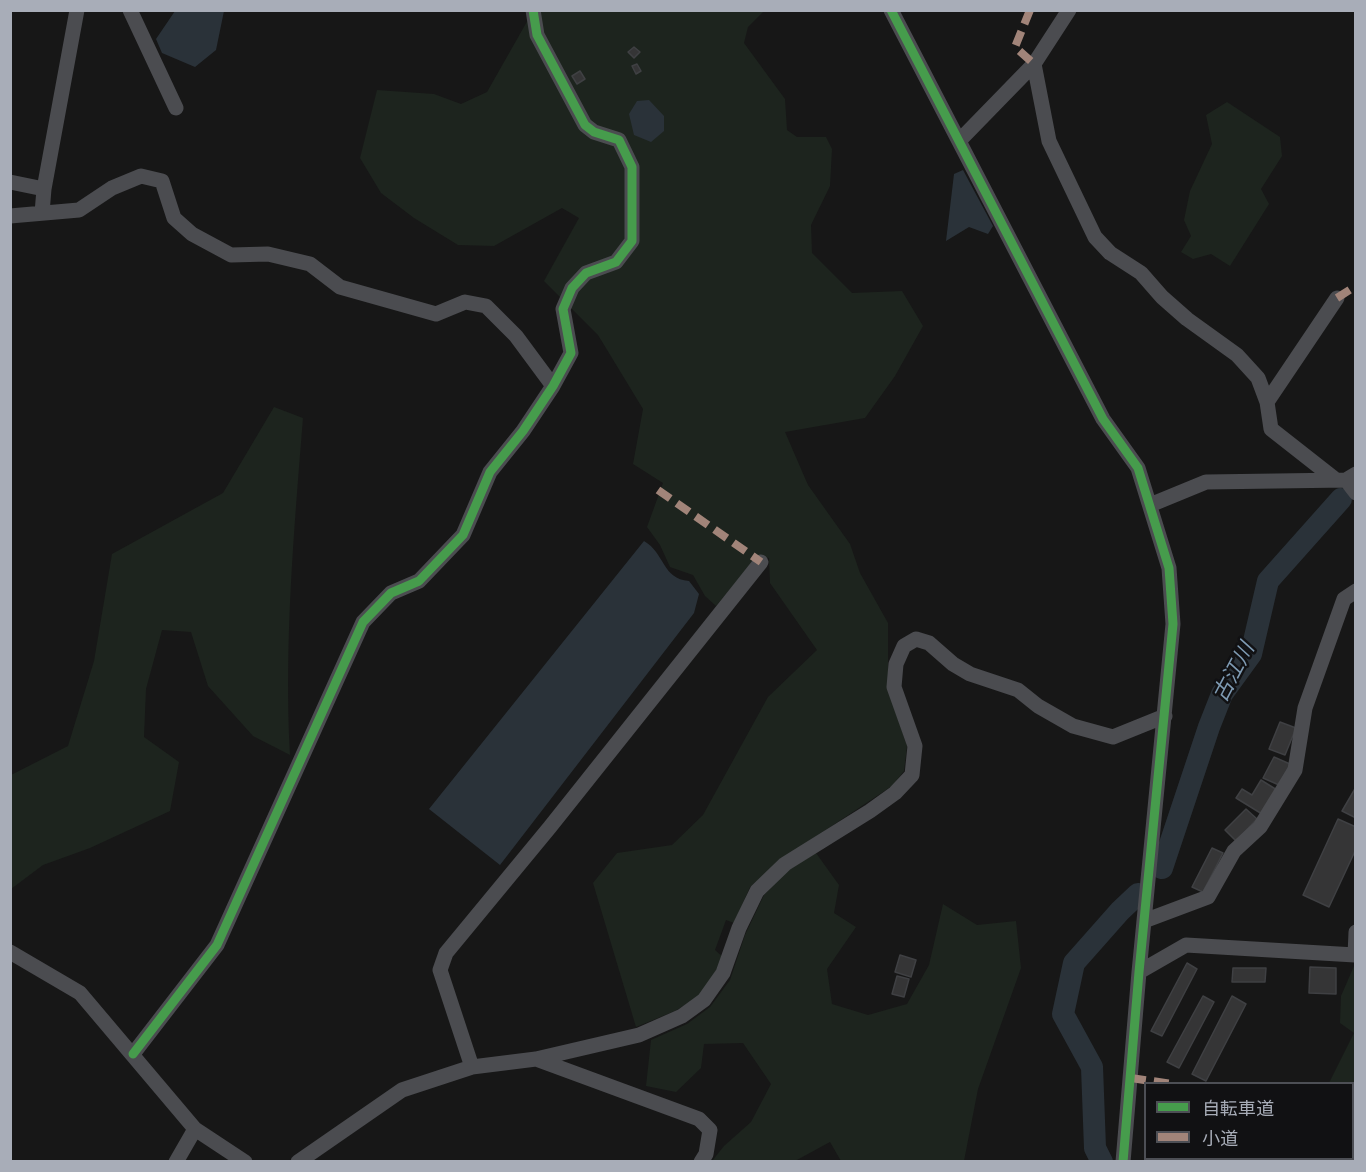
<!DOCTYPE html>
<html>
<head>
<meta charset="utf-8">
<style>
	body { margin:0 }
	#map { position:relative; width:1366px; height:1172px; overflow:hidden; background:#171717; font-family:"Nunito Sans","Noto Sans JP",sans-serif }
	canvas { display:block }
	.frame { position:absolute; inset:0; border:12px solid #a8adb8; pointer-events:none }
	.legend { position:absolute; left:1144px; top:1082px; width:210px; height:78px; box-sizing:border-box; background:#111113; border:2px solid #4d4f55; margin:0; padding:8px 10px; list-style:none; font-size:18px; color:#a8adb8 }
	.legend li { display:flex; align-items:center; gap:12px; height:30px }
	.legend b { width:30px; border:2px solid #4d4f55 }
</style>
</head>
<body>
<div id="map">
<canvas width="1366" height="1172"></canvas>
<div class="frame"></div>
<ul class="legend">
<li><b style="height:8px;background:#469c4c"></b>自転車道</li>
<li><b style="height:8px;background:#a18479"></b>小道</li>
</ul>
</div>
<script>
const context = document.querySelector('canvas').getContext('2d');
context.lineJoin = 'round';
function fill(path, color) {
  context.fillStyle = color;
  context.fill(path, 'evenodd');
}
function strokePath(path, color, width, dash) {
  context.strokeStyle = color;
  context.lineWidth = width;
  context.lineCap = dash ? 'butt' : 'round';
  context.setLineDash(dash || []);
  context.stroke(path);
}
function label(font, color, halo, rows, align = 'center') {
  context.font = font + ' "Nunito Sans","Noto Sans JP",sans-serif';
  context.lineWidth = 5;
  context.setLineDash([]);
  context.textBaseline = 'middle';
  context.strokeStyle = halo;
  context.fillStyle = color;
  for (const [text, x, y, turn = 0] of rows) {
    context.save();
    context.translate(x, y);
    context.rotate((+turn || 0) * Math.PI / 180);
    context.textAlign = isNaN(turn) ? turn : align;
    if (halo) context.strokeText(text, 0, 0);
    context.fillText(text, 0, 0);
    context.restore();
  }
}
fill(new Path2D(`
	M533 11H764L748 27 744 43 785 99 787 130 797 137H826L832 149 830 186 811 225 812 253 852 293 902 291 923 326 895 376 865 418 785 432 808 485 850 544 860 573 888 623V689L907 746 904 771 892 786 785 857 750 887 734 923 726 920 715 950 724 958 700 996 675 1011 636 1027 593 883 617 853 672 845 703 815 768 697 817 650 770 583 769 558 758 556 716 606 705 596 693 575 670 567 660 545 647 527 663 483 633 464 643 409 598 335 544 281 579 218 562 208 494 246 458 245 414 218 381 193 360 158 377 90 434 94 461 104 487 92Z
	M1227 102 1280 137 1282 156 1261 189 1269 204 1230 266 1211 254 1193 259 1181 252 1191 236 1184 220 1190 191 1212 144 1206 115Z
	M274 407 303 418C294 530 284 643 290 755L253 736 208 686 191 632 162 630 146 689 144 737 179 762 170 811 90 848 43 865 11 889V775L68 746 94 661 112 554 223 493Z
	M816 853 839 885 834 913 856 927 827 969 832 1004 868 1015 907 1004 929 965 943 904 977 925 1016 921 1021 968 978 1089 964 1161H841L830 1142 795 1161H712L724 1146 751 1122 771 1084 743 1043 704 1044 701 1068 676 1092 646 1086 651 1040 687 1024 710 1007 730 980 745 935 764 895 787 871Z
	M1354 966 1355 1161H1250L1252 1158H1352V1084L1329 1083 1354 1033 1340 1023 1341 996Z`), '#1d241e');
fill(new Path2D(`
	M175 11H224L216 50 195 67 162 53 156 39Z
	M649 100 664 116V131L651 142 634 135 629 114 637 101Z
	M963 170 993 226 988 234 969 227 946 241 954 174Z
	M644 541C665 553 662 579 689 581L699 594 694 613 500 865 429 809Z`), '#2a3239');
strokePath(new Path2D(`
	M1162 868 1209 727 1222 694 1251 654 1268 581 1341 499
	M1102 1162 1095 1148 1092 1067 1063 1014 1074 963 1120 911 1138 894`), '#2a3239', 22);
const building = new Path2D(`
	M634 47 640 52 634 58 628 52Z
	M637 64 641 71 636 74 632 66Z
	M580 71 585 79 577 84 572 76Z
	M1280 722 1296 728 1285 755 1269 749Z
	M1274 757 1290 764 1279 785 1263 778Z
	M1261 780 1277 790 1262 814 1236 798 1242 789 1252 795Z
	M1356 787V818L1342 811Z
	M1246 809 1257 819 1236 841 1225 830Z
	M1338 819 1356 827V849L1329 907 1303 895Z
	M1212 848 1223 853 1203 892 1192 887Z
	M900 955 916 960 911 977 895 972Z
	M1187 963 1197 969 1162 1036 1151 1031Z
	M1310 967 1336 968V994L1309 993Z
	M1233 968H1266L1265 982H1232Z
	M897 976 909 979 904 997 892 994Z
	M1203 996 1214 1002 1179 1068 1167 1062Z
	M1232 996 1246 1004 1206 1081 1192 1074Z`);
fill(building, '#353536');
strokePath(building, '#3f4043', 1.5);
strokePath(new Path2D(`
	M130 10 176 108
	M891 10 1103 419 1138 468 1169 568 1173 624 1139 972 1123 1162
	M1034 64 1049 141 1095 237 1110 253 1141 273 1162 297 1187 319 1237 355 1258 378 1267 402 1271 429 1336 480
	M960 140 1034 64 1069 10
	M10 182 44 189
	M42 213 44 189 77 10
	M10 216 79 210 112 188 141 176 162 181 174 218 192 234 231 255 268 254 310 264 340 287 436 314 465 302 486 306 516 336 553 386
	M1267 402 1337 298
	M1346 480 1356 493
	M1150 505 1206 482 1346 480 1356 474
	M1144 921 1208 897 1234 851 1260 827 1295 770 1305 708 1344 599 1356 591
	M10 952 80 993 195 1129 245 1162
	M1139 972 1186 945 1355 955 1356 932
	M133 1054 217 945 363 622 391 593 419 581 463 535 490 472 523 431 553 386 571 353 563 309 572 288 586 273 616 262 632 241V167L619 140 594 132 585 125 537 35 533 10
	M536 1059 699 1119 710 1130 706 1154 701 1162
	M472 1067 440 970 446 953 550 827 761 562
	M176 1162 195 1129
	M298 1162 402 1090 472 1067 536 1059 639 1035 682 1016 704 1000 723 973 739 928 757 891 785 864 870 811 895 793 912 775 915 746 894 687 896 664 904 646 916 639 929 643 953 664 970 674 1018 690 1038 706 1073 726 1113 737 1165 716`), '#4b4c50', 15);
strokePath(new Path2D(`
	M1030 10 1015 47 1034 64
	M1337 298 1356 286
	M658 490 761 562
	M1131 1078 1172 1084
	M1206 1158 1207 1162`), '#a18479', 8, [15, 8]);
strokePath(new Path2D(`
	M891 10 1103 419 1138 468 1169 568 1173 624 1139 972 1123 1162
	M133 1054 217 945 363 622 391 593 419 581 463 535 490 472 523 431 553 386 571 353 563 309 572 288 586 273 616 262 632 241V167L619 140 594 132 585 125 537 35 533 10`), '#469c4c', 9);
label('italic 21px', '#7f9bb3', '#111113', [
	["古江川",1235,673,-62]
]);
</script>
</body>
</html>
